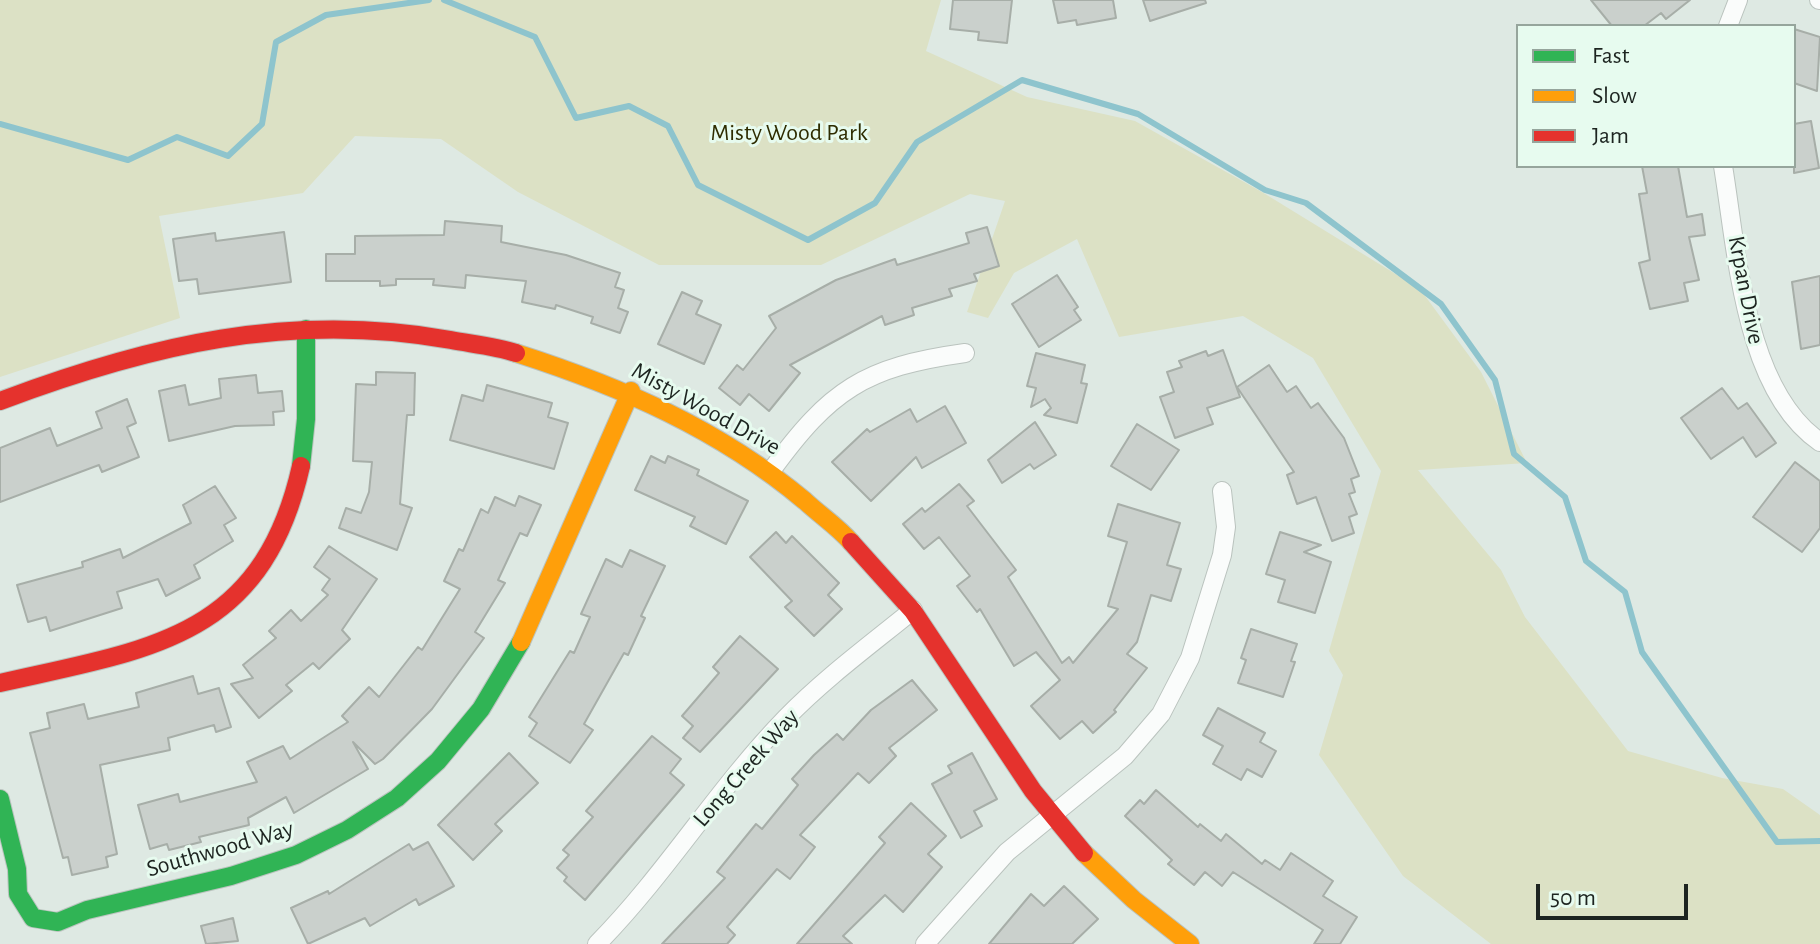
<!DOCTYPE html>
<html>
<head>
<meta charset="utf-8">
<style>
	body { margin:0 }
	#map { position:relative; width:1820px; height:944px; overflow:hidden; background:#dee9e3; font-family:"Alegreya Sans",sans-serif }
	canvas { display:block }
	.legend { position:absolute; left:1516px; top:24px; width:280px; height:144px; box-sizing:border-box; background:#e7fbef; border:2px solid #96a59c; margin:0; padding:10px 14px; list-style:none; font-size:24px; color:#1d2420 }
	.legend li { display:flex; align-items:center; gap:16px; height:40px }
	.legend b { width:40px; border:2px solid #96a59c }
	.scale { position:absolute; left:1536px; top:884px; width:152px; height:36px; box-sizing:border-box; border:4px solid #1d2420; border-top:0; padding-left:10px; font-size:24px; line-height:28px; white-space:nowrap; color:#1d2420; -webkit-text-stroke:6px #e7fbef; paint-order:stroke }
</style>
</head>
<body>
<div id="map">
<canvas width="1820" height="944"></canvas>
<ul class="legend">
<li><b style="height:10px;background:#30b455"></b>Fast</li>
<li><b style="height:10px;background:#ff9f0a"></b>Slow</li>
<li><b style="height:10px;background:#e5322d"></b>Jam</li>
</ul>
<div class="scale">50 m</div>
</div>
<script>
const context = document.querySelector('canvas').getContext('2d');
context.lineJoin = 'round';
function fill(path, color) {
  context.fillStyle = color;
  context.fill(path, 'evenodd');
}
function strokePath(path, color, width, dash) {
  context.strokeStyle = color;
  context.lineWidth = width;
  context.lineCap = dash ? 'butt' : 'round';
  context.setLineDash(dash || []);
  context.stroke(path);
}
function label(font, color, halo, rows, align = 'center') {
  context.font = font + ' "Alegreya Sans",sans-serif';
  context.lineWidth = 6;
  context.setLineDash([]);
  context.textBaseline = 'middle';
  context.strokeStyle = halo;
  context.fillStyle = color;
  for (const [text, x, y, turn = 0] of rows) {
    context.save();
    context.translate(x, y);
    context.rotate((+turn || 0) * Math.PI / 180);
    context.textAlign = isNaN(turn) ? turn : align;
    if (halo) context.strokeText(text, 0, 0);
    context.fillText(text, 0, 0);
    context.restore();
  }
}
fill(new Path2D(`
	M0 0H941L926 51 1027 97 1135 121 1262 192 1420 289 1481 372 1527 463 1418 470 1501 570 1525 617 1628 751 1722 778 1783 789 1820 815V944H1491L1403 876 1319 755 1343 675 1329 651 1381 471 1313 358 1243 316 1119 337 1077 239 1014 273 988 318 967 312 1005 201 970 194 821 265H659L518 192 441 139 355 136 303 193 159 216 180 318 0 377Z`), '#dce1c5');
strokePath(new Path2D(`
	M444 0 535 37 576 118 629 106 668 126 698 185 808 240 875 203 917 142 1022 80 1138 114 1265 190 1306 203 1441 304 1495 380 1514 454 1565 497 1586 561 1625 592 1642 652 1777 842 1820 841
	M0 124 128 160 177 137 228 156 262 124 276 42 326 15 429 0`), '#8ec4cd', 6);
const building = new Path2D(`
	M953 0H1012L1007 43 978 40 979 32 950 29Z
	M1053 0H1113L1116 18 1077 25 1076 20 1058 23Z
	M1143 0H1205L1206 3 1150 21Z
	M1591 0H1690L1666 19 1661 13 1644 26H1612Z
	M1794 29 1820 37 1817 91 1794 83Z
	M1811 121 1819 168 1794 173V124Z
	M1642 166H1678L1687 217 1702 214 1705 235 1689 237 1699 280 1684 283 1688 301 1650 309 1639 263 1650 260 1639 194 1647 193Z
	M445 221 502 226 501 242 566 255 620 273 615 287 624 290 618 308 628 312 620 333 591 323 593 317 556 305 555 309 522 302 526 281 466 275 465 288 433 285 434 279H396V285L380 286V281H326V254H355V236L444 235Z
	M987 227 999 266 974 274 977 281 949 289 952 296 912 308 914 315 885 325 882 316 790 365 800 373 769 411 749 394 740 405 719 388 737 365 743 370 776 328 769 316 836 280 895 259 897 265 969 243 966 233Z
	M284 232 291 282 199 294 197 279 179 281 173 239 215 233 216 241Z
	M1057 275 1078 307 1074 310 1081 320 1039 347 1012 304Z
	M1820 276V345L1801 349 1792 282Z
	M682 292 702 301 696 314 721 325 704 364 658 344Z
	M1223 350 1240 397 1207 408 1213 424 1175 438 1160 397 1174 392 1167 372 1182 367 1179 361 1206 351 1208 356Z
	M1036 353 1085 365 1081 383 1087 384 1077 423 1044 415 1051 408 1045 399 1031 407 1036 388 1027 386Z
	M1269 365 1287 392 1296 386 1311 408 1318 403 1344 438 1359 476 1351 479 1355 492 1349 494 1357 514 1349 517 1354 533 1332 541 1316 497 1297 504 1287 475 1294 472 1237 387Z
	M376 372 415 373 414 415H407L400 504 412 508 397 550 339 528 346 508 361 513 369 492 372 462 353 461 356 384 376 385Z
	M256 375 258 393 282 391 284 411 273 412 274 425 235 426 169 441 159 391 185 385 189 405 221 398 219 379Z
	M487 385 552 403 548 417 568 423 554 469 450 440 462 395 483 401Z
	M1722 388 1738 409 1747 403 1776 443 1756 457 1743 437 1711 459 1681 418Z
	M127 399 136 423 127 427 139 457 102 472 99 465 0 502V448L50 428 57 446 102 428 96 412Z
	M945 406 966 443 922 468 916 457 871 501 832 462 867 429 870 432 910 409 917 422Z
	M1035 422 1056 455 1034 469 1030 464 1002 483 988 460Z
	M1137 424 1179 450 1151 490 1111 466Z
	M651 456 665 463 668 456 699 470 697 475 748 501 726 544 690 526 695 517 635 490Z
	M1795 462 1820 481V528L1802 552 1753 517Z
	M959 484 974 501 967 506 1016 570 1008 577 1062 663 1069 657 1073 663 1118 609 1108 606 1127 542 1108 536 1118 504 1180 523 1167 565 1181 569 1171 601 1151 595 1137 642 1127 654 1147 668 1114 710 1116 712 1093 733 1082 721 1060 739 1031 706 1060 680 1036 652 1014 666 980 609 977 612 957 586 970 576 939 537 924 549 903 524 922 508 925 512Z
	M215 486 236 518 224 525 233 541 194 565 200 578 166 596 158 579 117 592 122 608 50 631 46 617 28 622 17 585 83 567 82 562 120 549 123 558 191 523 183 505Z
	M519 496 541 505 527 536 520 533 498 580 505 583 475 632 484 638 432 709 383 759 375 764 353 742 368 769 294 813 286 797 248 818 249 825 199 837 201 842 169 850 167 844 150 849 138 805 178 794 180 802 257 782 247 762 283 746 290 759 348 722 342 716 369 687 379 697 418 647 422 650 460 589 444 581 459 549 463 551 481 509 488 513 495 497 515 506Z
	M776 532 786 543 792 536 839 583 828 595 842 609 814 636 785 607 792 601 750 557Z
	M1280 532 1321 545 1304 552 1331 562 1315 613 1278 602 1285 580 1266 574Z
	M329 546 377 579 342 630 350 639 319 669 313 663 286 685 292 691 259 718 231 684 253 678 243 665 276 638 269 631 291 610 301 621 328 595 322 590 330 579 314 567Z
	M630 550 665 566 641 616 645 618 628 655 624 653 584 724 593 730 570 763 529 736 537 723 529 717 570 651 574 653 590 617 581 614 606 559 622 567Z
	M1251 629 1297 644 1291 661 1295 662 1283 697 1238 683 1246 660 1241 658Z
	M740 636 778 669 700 752 683 738 693 726 682 716 719 673 713 667Z
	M193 676 198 694 219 688 231 727 216 732 214 725 168 738 170 750 100 765 117 854 106 857 108 867 72 875 68 857 63 858 30 733 50 728 47 713 84 704 88 719 139 707 136 693Z
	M912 680 937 710 889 748 896 756 869 783 858 773 800 835 815 847 790 879 777 869 727 927 735 935 727 944H662L725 878 717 872 756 824 762 829 798 785 792 779 814 755 837 734 843 740 871 710Z
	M1218 708 1265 733 1260 742 1276 751 1262 777 1247 769 1241 780 1213 764 1223 746 1203 735Z
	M652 736 681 759 670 773 684 785 585 900 564 881 567 877 557 868 569 855 563 850 593 817 586 811Z
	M509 753 538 783 495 824 502 831 473 860 438 825Z
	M972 753 997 799 974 811 982 826 961 838 932 784 952 773 948 766Z
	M1156 790 1198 827 1200 824 1221 841 1226 834 1262 864 1265 860 1280 870 1291 853 1333 881 1323 896 1357 917 1340 944H1314L1323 930 1233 872 1222 886 1205 872 1194 885 1168 864 1172 860 1125 816 1140 800 1144 804Z
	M911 803 946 836 928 854 942 867 903 912 885 895 843 936 852 944H797L885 843 879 837Z
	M428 842 454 886 419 905 416 899 370 926 365 918 308 944 291 908 328 891 329 894 409 844 413 850Z
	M1064 886 1098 919 1072 944H989L1031 894 1044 906Z
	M233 918 238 941 206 944 201 926Z`);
fill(building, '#cad0cc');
strokePath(building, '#a7aea8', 2);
const street = new Path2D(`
	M1819 0H1820
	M1728 26 1738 0
	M1723 166C1737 250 1744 390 1820 442
	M771 471C830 390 864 367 965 353
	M597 944C666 874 718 788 786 718 825 678 870 645 913 610
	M925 944 1007 852 1125 756 1161 714 1190 658 1222 555 1226 527 1222 491`);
const fast = new Path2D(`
	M301 466 306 419V329
	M0 799 17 869 18 894 33 918 58 922 87 910 231 876 296 855 347 830 397 798 438 761 481 709 521 642`);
const slow = new Path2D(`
	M516 353C622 387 719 429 805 501 820 515 838 527 851 542
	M521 642 631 391
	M1084 853 1134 900 1190 944`);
const jam = new Path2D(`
	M0 401C149 345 291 311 451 340 472 344 495 346 516 353
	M851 542 913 611 1033 791 1084 853
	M0 683C150 649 262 639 301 466`);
strokePath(street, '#bac3be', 20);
strokePath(fast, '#bac3be', 20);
strokePath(slow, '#bac3be', 20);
strokePath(jam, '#bac3be', 20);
strokePath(street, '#fafcfb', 18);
strokePath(fast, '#30b455', 18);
strokePath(slow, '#ff9f0a', 18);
strokePath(jam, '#e5322d', 18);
label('24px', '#2e2c00', '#e7fbef', [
	["Misty Wood Park",789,133]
]);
label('24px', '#1d2420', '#e7fbef', [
	["Krpan Drive",1746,290,79],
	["Misty Wood Drive",706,409,29],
	["Long Creek Way",746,768,-49],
	["Southwood Way",220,849,-16]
]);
</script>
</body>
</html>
